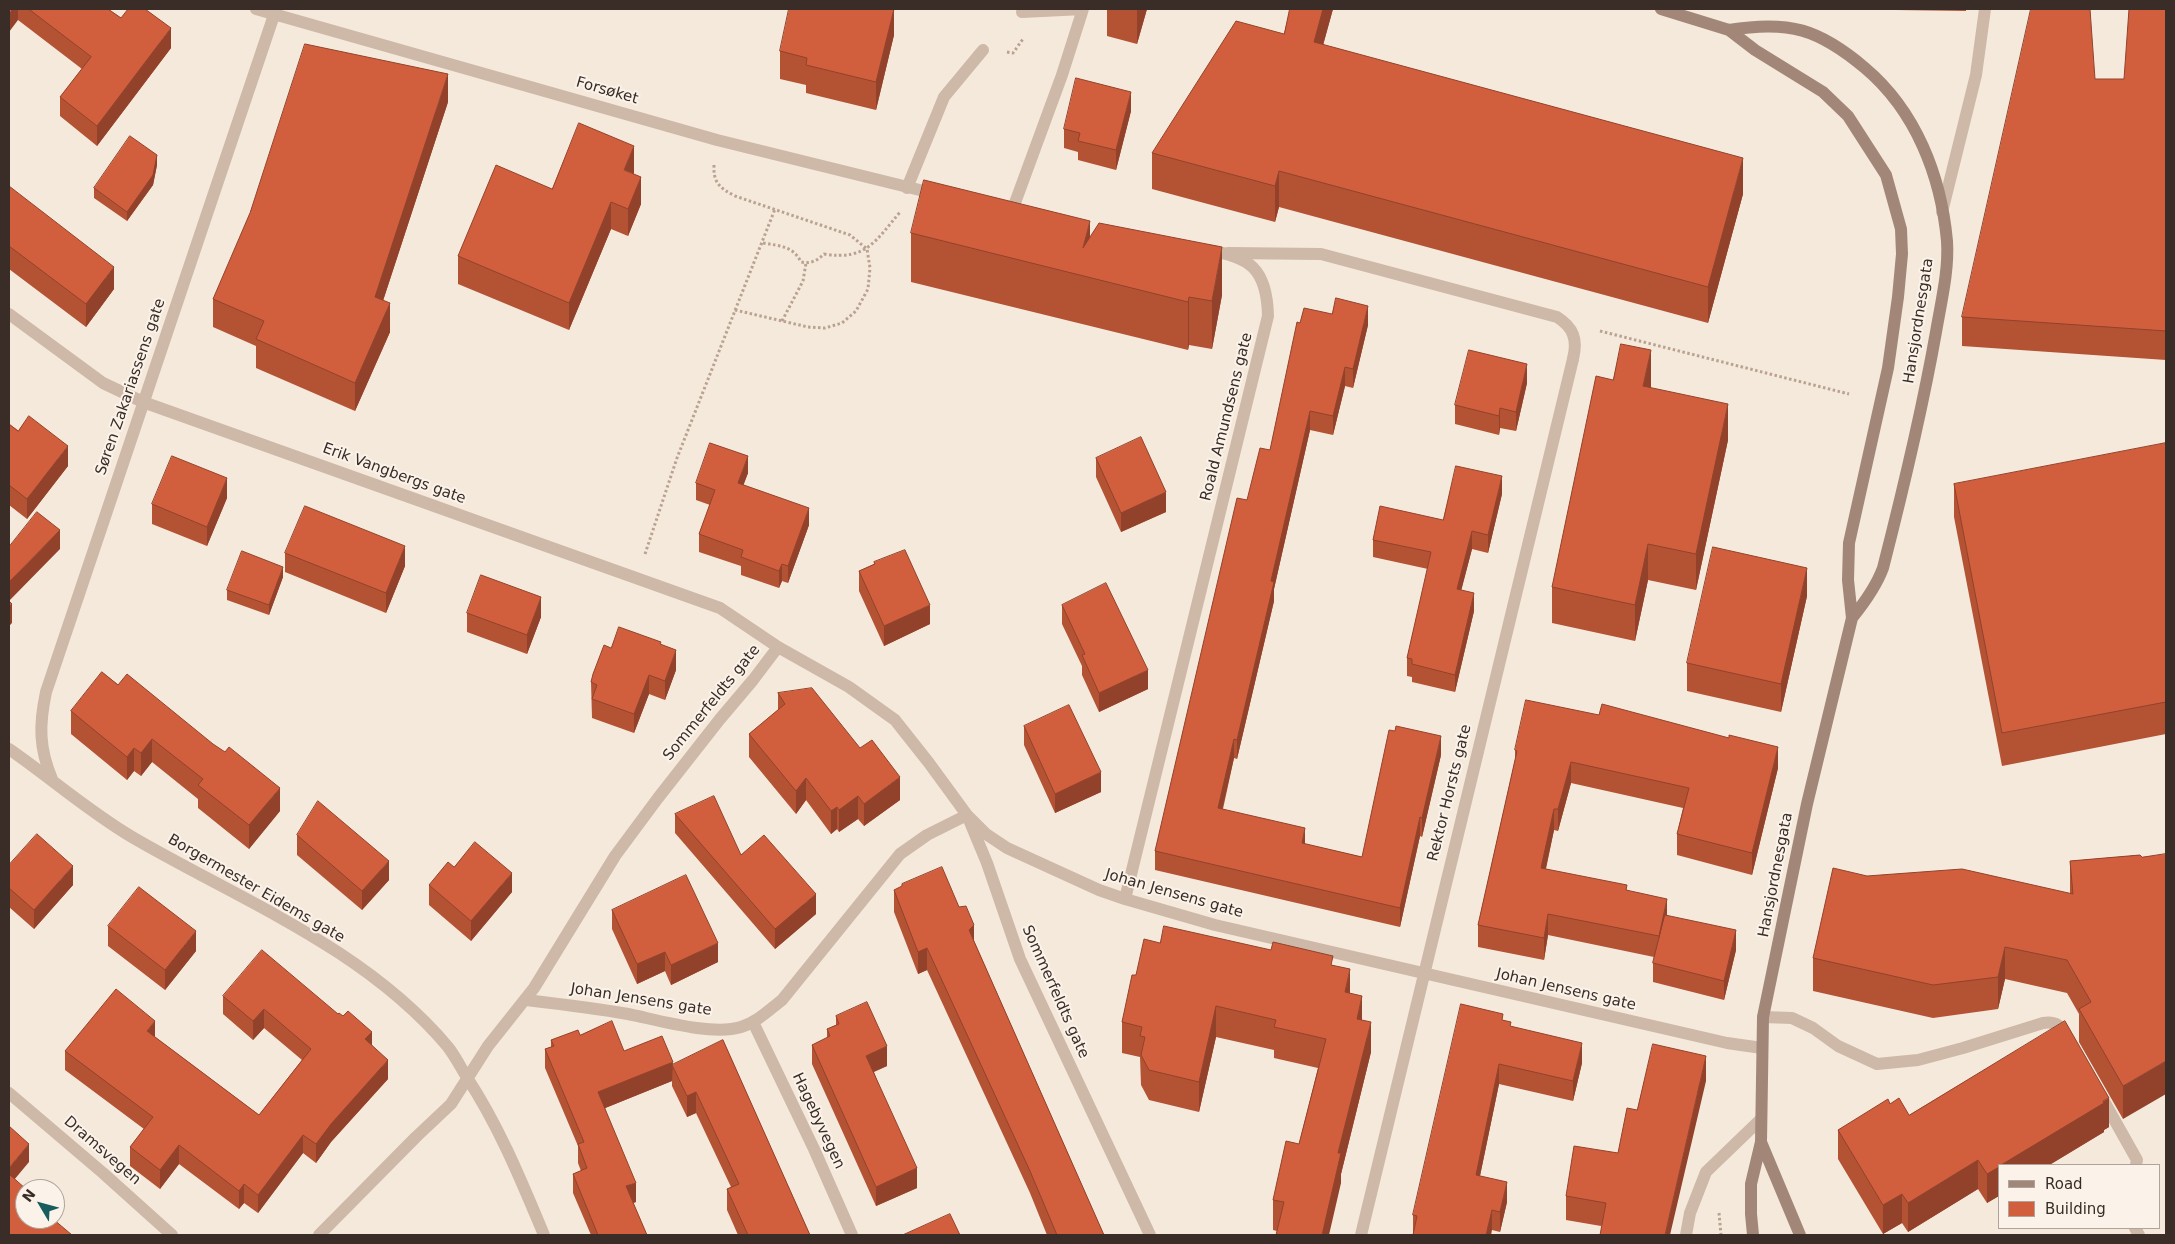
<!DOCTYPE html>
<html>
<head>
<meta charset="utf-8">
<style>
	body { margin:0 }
	#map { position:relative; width:2175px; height:1244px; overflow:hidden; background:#f5e9dc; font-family:"DejaVu Sans",sans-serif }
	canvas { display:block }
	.frame { position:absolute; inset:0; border:10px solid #3a2d28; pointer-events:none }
	.legend { position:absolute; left:1998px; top:1164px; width:162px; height:65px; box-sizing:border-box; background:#fbf3e9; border:1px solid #aea49c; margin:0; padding:6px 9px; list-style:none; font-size:15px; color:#3a2d28 }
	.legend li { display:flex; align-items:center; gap:10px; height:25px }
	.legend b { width:25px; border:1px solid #aea49c }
	.north { position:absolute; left:15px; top:1179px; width:50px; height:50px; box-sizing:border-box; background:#fbf3e9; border:1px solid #aea49c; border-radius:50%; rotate:307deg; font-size:14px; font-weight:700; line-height:20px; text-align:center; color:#3a2d28 }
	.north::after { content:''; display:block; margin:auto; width:18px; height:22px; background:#195c60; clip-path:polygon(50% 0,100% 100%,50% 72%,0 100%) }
</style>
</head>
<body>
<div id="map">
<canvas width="2175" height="1244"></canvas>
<div class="frame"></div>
<ul class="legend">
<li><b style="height:6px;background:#a28778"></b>Road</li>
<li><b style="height:14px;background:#d15f3d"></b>Building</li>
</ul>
<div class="north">N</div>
</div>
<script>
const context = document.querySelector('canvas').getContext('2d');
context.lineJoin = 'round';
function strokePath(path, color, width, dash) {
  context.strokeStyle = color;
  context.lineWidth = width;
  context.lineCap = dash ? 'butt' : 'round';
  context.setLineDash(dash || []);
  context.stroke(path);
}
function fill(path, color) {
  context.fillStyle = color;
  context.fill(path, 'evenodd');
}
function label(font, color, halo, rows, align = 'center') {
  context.font = font + ' "DejaVu Sans",sans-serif';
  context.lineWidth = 4;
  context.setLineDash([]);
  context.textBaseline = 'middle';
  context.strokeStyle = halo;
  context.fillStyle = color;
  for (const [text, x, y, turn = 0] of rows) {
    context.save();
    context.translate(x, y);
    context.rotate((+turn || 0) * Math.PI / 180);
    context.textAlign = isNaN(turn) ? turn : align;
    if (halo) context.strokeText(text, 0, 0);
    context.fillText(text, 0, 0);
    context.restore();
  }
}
strokePath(new Path2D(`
	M1007 52 1013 53 1023 39
	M714 165C713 183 720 188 735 196L850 235 867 249 870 268 868 289 856 311 842 323 825 328 808 327 735 310
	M763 243C780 246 793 246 801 262 810 264 817 261 824 254 867 261 876 240 901 211
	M782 321 803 281 806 263
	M1600 331 1849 394
	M645 554 677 458 775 209
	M1719 1213 1721 1235`), '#baa291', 3, [2.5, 2.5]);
strokePath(new Path2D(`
	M1022 12 1083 9
	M907 188 944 97 983 50
	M1012 211 1062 75 1083 9
	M1942 212 1976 75 1985 9
	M1228 253 1321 254 1557 317C1573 327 1578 339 1573 359
	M1763 1017 1792 1018 1813 1028 1838 1046 1877 1064 1918 1060 1963 1048 2043 1023C2057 1021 2061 1026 2067 1038
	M2101 1096 2137 1160 2136 1165
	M2135 1228 2139 1235
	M1686 1235 1690 1213 1706 1172 1761 1119`), '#ceb8a7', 12);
strokePath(new Path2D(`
	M256 9 717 140 936 194
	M9 314 103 383 143 402 720 608 778 647
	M9 749C51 778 88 811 132 837 240 900 365 948 448 1047 455 1056 460 1066 466 1076 499 1126 521 1180 544 1235
	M52 779C39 748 39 725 46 692L276 9
	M1125 899 1268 316C1267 269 1250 256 1206 250
	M526 1000C560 1004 594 1008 628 1014 658 1020 712 1036 741 1027 757 1022 769 1010 782 1000L900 854 927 835 967 815 986 834 1007 848 1099 890 1125 899 1215 925 1727 1043 1762 1048
	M753 1022 814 1149 852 1235
	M9 1093 103 1173 172 1235
	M319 1235 416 1137 451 1104 488 1046 534 988 615 856 658 798 720 719 753 680 778 647 849 687 895 720 929 763 967 815 987 863 1020 959 1150 1235
	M1361 1235 1573 359`), '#ceb8a7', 12);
strokePath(new Path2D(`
	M1661 9 1729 30 1755 50 1823 92 1848 116 1886 175 1901 229 1902 254 1898 297 1888 368 1849 543 1848 580 1852 618 1807 804 1763 1017 1761 1142 1751 1184V1214L1753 1235
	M1729 30C1789 20 1819 29 1865 68 1916 111 1941 176 1947 241 1949 271 1941 302 1936 332 1922 411 1903 490 1883 568 1876 587 1865 602 1852 618
	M1761 1142 1800 1235`), '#a28778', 12);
fill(new Path2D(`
	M9 9H108L121 18 171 48 97 146 60 116V97L82 69 18 20Z
	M894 9V35L876 110 806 93V85L780 79V51Z
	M1107 9H1147L1137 44 1107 36Z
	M1290 9H1333L1323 45 1743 194 1708 323 1279 207 1275 222 1152 189V153L1284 34Z
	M1895 9H1966V11L1895 10Z
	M2166 9V360L1962 346V317L2095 79H2124Z
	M448 102 383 301 390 332 355 411 256 368V346L213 327V299Z
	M1131 111 1116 170 1078 160V152L1064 148V129Z
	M157 165 153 185 127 221 94 198V188Z
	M634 174 641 204 628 236 611 229 569 330 458 284V256L552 189Z
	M9 186 114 289 86 327 9 269Z
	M911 233 1090 237 1222 295 1212 349 1189 345 1188 350 911 282Z
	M1300 323 1368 325 1353 388 1345 386 1333 435 1310 430 1274 589V601L1237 759 1234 758 1223 809 1305 844 1362 857 1441 755 1422 837 1420 836 1400 927 1155 870V851L1247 500 1270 450Z
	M1613 380 1651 386V388L1728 440 1696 590 1648 580 1635 641 1552 623V587Z
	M1527 383 1516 431 1500 428 1499 435 1455 424V405Z
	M9 424 68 466 27 519 9 505Z
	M2166 443V734L2002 766 1954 517V484Z
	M1096 458 1166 512 1121 532 1096 477Z
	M748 473 743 485 809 525 788 583 782 581 779 588 741 575V566L699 552V534L710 505 696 500V483Z
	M1502 494 1488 553 1472 549 1461 590 1474 611 1455 692 1412 682V677L1407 676V658L1428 569 1373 557V540L1443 520Z
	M227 498 207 546 152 524V504Z
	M285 553 405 566 386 613 285 572Z
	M874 562 930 624 884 646 859 591V571L874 564Z
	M283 577 269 615 227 600V590Z
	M1807 596 1781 712 1687 691V663Z
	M1062 605 1148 689 1099 712 1082 675V666L1062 624Z
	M467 613 541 617 527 654 467 632Z
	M661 644 676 670 665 700 649 694 634 733 592 718 591 682 611 648Z
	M102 672 280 811 249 849 198 808V799L152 762 141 776 134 771 127 780 71 734V711Z
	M778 693 900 800 864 826 858 819 839 832 837 829 831 834 806 800 796 814 749 757V734L778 710Z
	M1024 726 1101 792 1055 813 1024 745Z
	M1515 750 1778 768 1752 875 1677 855V834L1683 808 1571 783 1558 831 1554 830 1546 869 1627 890 1667 915 1736 950 1724 1000 1653 982V963L1654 957 1548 935 1544 960 1478 947V925L1515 760Z
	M675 814 741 855 816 914 775 949 675 833Z
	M297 835 389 880 362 910 297 855Z
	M2140 855 2123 1119 2079 1042V1014L2067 993 2005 979 1998 1009 1933 1018 1813 991V958L1867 876 2070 894V861Z
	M9 865 73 885 34 929 9 907Z
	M454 867 512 892 471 941 429 905V885Z
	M902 884 974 941 1104 1235H1047L1030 1193 927 970 918 974 894 912V890L902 887Z
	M612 910 718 962 671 985 665 971 637 984 612 929Z
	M108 926 196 951 165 990 108 946Z
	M1160 943 1333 965 1350 993 1362 1020 1371 1052 1341 1174V1183L1277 1231 1273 1230V1200L1299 1144 1318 1068 1274 1058V1050L1216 1037 1199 1112 1149 1100 1141 1085 1140 1057 1122 1053V1022L1136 975Z
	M223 996 372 1045 388 1079 331 1142 316 1163 303 1153 258 1213 244 1203 239 1209 179 1164 160 1189 130 1166V1147L144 1129 65 1070V1051L155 1037 259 1115 302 1060 264 1028 253 1040 223 1014Z
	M836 1016 887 1066 874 1072 917 1188 876 1206 812 1064V1045L827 1038V1029L836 1025Z
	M1503 1020 1511 1027 1582 1063 1573 1101 1499 1084 1480 1176 1507 1202 1500 1232 1492 1230 1413 1235V1215Z
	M580 1035 624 1051 673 1065 723 1040 810 1235H738L727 1210V1189L731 1187 696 1113 687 1117 672 1086V1081L605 1108 636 1202 633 1203 647 1235H591L573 1193V1174L581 1171 578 1163V1146L545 1068V1049L551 1047V1040Z
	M1706 1081 1601 1226 1566 1220V1196L1618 1153 1637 1110Z
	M1890 1104 1909 1115 2109 1127 2104 1130V1132L1987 1203 1978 1189 1908 1232 1902 1223 1883 1234 1838 1159V1130Z`), '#b45234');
fill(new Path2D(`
	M12 9H18V20L9 32V13Z
	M894 9V35L876 110V82Z
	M1137 9H1147L1137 44Z
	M1323 9H1333L1314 78V42Z
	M171 28V48L97 146V126Z
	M448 74V102L375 325V297Z
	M1131 92V111L1116 170V150Z
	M634 146V174L624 170Z
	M157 155V165L153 185 127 221V212Z
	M1743 158V194L1708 323V287Z
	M1279 171V207L1275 222V186Z
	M641 177V204L628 236V209Z
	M611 202V229L569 330V303Z
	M1090 221V269L1083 248Z
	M1222 247V295L1212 349V301Z
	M114 267V289L86 327V304Z
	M1189 297V345L1188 350V302Z
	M390 303V332L355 411V383Z
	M1368 306V325L1353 388V369Z
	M1651 350V386L1643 422V386Z
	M1527 364V383L1516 431V412Z
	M1345 367V386L1333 435V416Z
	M1728 404V440L1696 590V554Z
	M1500 408V428L1499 435V416Z
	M1310 411V430L1274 589V601L1237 759V740L1271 581Z
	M68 446V466L27 519V499Z
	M748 456V473L738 500V483Z
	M1502 476V494L1488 553V535Z
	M227 478V498L207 546V527Z
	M1166 492V512L1121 532V513Z
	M809 508V525L788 583V566Z
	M60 530V549L9 601V582Z
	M1472 531V549L1457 607V589Z
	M1648 544V580L1635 641V605Z
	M405 546V566L386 613V593Z
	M782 564V581L779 588V571Z
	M283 567V577L269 615V605Z
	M1807 568V596L1781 712V684Z
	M1474 593V611L1455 692V675Z
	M541 597V617L527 654V635Z
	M12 604V623L9 626V607Z
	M930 605V624L884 646V626Z
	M676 650V670L665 700V681Z
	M1148 670V689L1099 712V693Z
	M649 675V694L634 733V714Z
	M1441 736V755L1422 837V818Z
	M152 739V762L141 776V753Z
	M1234 739V758L1218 827V808Z
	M1778 747V768L1752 875V853Z
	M134 748V771L127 780V757Z
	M1571 762V783L1558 831V809Z
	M1101 772V792L1055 813V794Z
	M900 777V800L864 826V804Z
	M806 778V800L796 814V791Z
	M280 788V811L249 849V825Z
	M858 796V819L839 832V810Z
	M837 807V829L831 834V811Z
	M1554 809V830L1541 890V868Z
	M1420 817V836L1400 927V908Z
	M1305 828V847L1302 843Z
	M389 861V880L362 910V891Z
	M73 866V885L34 929V910Z
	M512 873V892L471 941V921Z
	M816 894V914L775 949V929Z
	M1667 899V921L1659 957V936Z
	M1548 914V935L1544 960V938Z
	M974 925V947L969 930Z
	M1736 930V950L1724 1000V981Z
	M196 931V951L165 990V970Z
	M718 943V962L671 985V965Z
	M2005 947V979L1998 1009V977Z
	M927 948V970L918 974V952Z
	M665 952V971L637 984V964Z
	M1350 969V999L1345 992Z
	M1362 996V1026L1357 1019Z
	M1216 1006V1037L1199 1112V1082Z
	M264 1009V1028L253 1040V1021Z
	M155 1021V1039L147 1031Z
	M1371 1022V1052L1341 1174V1183L1329 1235H1322L1338 1153Z
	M372 1032V1050L365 1039Z
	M1582 1043V1063L1573 1101V1081Z
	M887 1046V1066L866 1075V1056Z
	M1706 1056V1081L1670 1235H1665Z
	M388 1060V1079L331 1142 316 1163V1144L331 1124Z
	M2166 1061V1094L2123 1119V1086Z
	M673 1062 672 1081 598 1111V1092Z
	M1499 1064V1084L1476 1195V1175Z
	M696 1092V1113L687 1117V1096Z
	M2109 1098V1127L2104 1130V1132L2049 1165H2001Z
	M303 1135V1153L258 1213V1195Z
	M29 1144V1162L9 1186V1168Z
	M179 1145V1164L160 1189V1170Z
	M1978 1160V1189L1908 1232V1203Z
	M1999 1167V1196L1987 1203V1174Z
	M917 1168V1188L876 1206V1187Z
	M1507 1182V1202L1500 1232V1212Z
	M636 1183V1202L626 1205V1186Z
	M244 1184V1203L239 1209V1191Z
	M1902 1194V1223L1883 1234V1205Z
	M1492 1210V1230L1491 1235H1486Z`), '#92422b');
const building = new Path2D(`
	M29 9H108L121 18 128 9H145L171 28 97 126 60 97 91 57Z
	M789 9H894L876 82 806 65 807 58 780 51Z
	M1290 9H1323L1314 42 1743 158 1708 287 1279 171 1275 186 1152 153 1236 21 1284 34Z
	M2031 9H2090L2095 79H2124L2129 9H2166V331L1962 317Z
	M305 44 448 74 375 297 390 303 355 383 256 339 264 321 213 299 250 213Z
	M1076 78 1131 92 1116 150 1078 141 1080 133 1064 129Z
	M579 123 634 146 624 170 641 177 628 209 611 202 569 303 458 256 496 165 552 189Z
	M130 136 157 155 153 175 127 212 94 188Z
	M924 180 1090 221 1083 248 1099 223 1222 247 1212 301 1189 297 1188 302 911 233Z
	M9 186 114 267 86 304 9 246Z
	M1336 298 1368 306 1353 369 1345 367 1333 416 1310 411 1271 581 1274 582 1237 740 1234 739 1218 808 1305 828 1302 843 1362 857 1389 730 1395 731 1396 726 1441 736 1422 818 1420 817 1400 908 1155 851 1237 498 1247 500 1260 448 1270 450 1297 322 1300 323 1304 308 1332 314Z
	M1621 344 1651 350 1643 386 1728 404 1696 554 1648 544 1635 605 1552 587 1596 376 1613 380Z
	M1469 350 1527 364 1516 412 1500 408 1499 416 1455 405Z
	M29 416 68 446 27 499 9 485V424L18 431Z
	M1141 437 1166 492 1121 513 1096 458Z
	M710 443 748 456 738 483 809 508 788 566 782 564 779 571 741 557 743 550 699 534 715 490 696 483Z
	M2166 443V702L2002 733 1954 484Z
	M172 456 227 478 207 527 152 504Z
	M1456 466 1502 476 1488 535 1472 531 1457 589 1474 593 1455 675 1412 664V659L1407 658 1431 552 1373 540 1380 506 1443 520Z
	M305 506 405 546 386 593 285 553Z
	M37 512 60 530 9 582V547Z
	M1713 547 1807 568 1781 684 1687 663Z
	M905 550 930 605 884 626 859 571 875 564 874 562Z
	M242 551 283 567 269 605 227 590Z
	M481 575 541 597 527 635 467 613Z
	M1106 583 1148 670 1099 693 1082 655 1085 654 1062 605Z
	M9 601 12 604 9 607Z
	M619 627 661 642 660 644 676 650 665 681 649 675 634 714 592 699 597 685 591 682 593 674 604 645 611 648Z
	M102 672 118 685 127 674 213 744 225 752 229 747 280 788 249 825 198 785 203 779 152 739 141 753 134 748 127 757 71 711Z
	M812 688 860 748 872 740 900 777 864 804 858 796 839 810 837 807 831 811 806 778 796 791 749 734 785 704 778 693Z
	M1526 700 1599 715 1602 704 1729 738V735L1778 747 1752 853 1677 834 1689 788 1571 762 1558 809H1554L1541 868 1627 885 1626 890 1667 899 1659 936 1548 914 1544 938 1478 925 1517 751 1515 750Z
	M1069 705 1101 772 1055 794 1024 726Z
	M714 796 741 855 764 835 816 894 775 929 675 814Z
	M318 801 389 861 362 891 297 835Z
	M37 834 73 866 34 910 9 888V865Z
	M475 842 512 873 471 921 429 885 448 862 454 867Z
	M2166 854V1061L2123 1086 2079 1009 2091 1002 2067 960 2005 947 1998 977 1933 985 1813 958 1833 868 1867 876 1962 869 2073 894 2070 861 2140 855 2142 857Z
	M942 867 959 907 966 906 974 925 969 930 1104 1235H1057L1030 1171 927 948 918 952 894 890 902 886V884Z
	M686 875 718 943 671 965 665 952 637 964 612 910Z
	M139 887 196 931 165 970 108 926Z
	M1665 915 1736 930 1724 981 1653 963Z
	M1164 926 1271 950 1273 942 1333 956 1331 965 1350 969 1345 992 1362 996 1357 1019 1371 1022 1338 1153H1341L1322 1235H1276L1284 1202 1273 1200 1286 1141 1299 1144 1326 1039 1274 1027 1276 1020 1216 1006 1199 1082 1149 1070 1141 1055 1145 1037 1140 1036 1142 1027 1122 1022 1132 975H1136L1144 939 1160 943Z
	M262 950 338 1014 339 1013 343 1016 348 1011 372 1032 365 1039 388 1060 331 1124 316 1144 303 1135 258 1195 244 1184 239 1191 179 1145 160 1170 130 1147 153 1117 65 1051 116 989 155 1021 147 1031 259 1115 311 1049 264 1009 253 1021 223 996Z
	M867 1002 887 1046 866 1056 917 1168 876 1187 812 1045 830 1036 827 1029 839 1024 836 1016Z
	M1461 1004 1503 1014 1502 1020 1511 1022 1510 1026 1582 1043 1573 1081 1499 1064 1476 1175 1507 1182 1500 1212 1492 1210 1486 1235H1413L1417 1216 1413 1215Z
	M612 1021 624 1051 662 1036 673 1062 598 1092 636 1183 626 1186 647 1235H598L573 1174 587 1168 578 1144 584 1142 545 1049 554 1046 551 1040 578 1030 580 1035Z
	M2065 1021 2109 1098 2103 1101 2104 1103 2001 1165H1999V1167L1987 1174 1978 1160 1908 1203 1902 1194 1883 1205 1838 1130 1888 1099 1890 1104 1899 1098 1909 1115Z
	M723 1040 810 1235H748L727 1189 739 1184 696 1092 687 1096 672 1065Z
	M1653 1044 1706 1056 1665 1235H1600L1606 1203 1566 1196 1574 1146 1618 1153 1627 1108 1637 1110Z
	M9 1126 29 1144 9 1168Z
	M9 1174 26 1189H25V1219H53L72 1235H9Z
	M950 1214 960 1235H903Z`);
fill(building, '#d15f3d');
strokePath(building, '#92422b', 1);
label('15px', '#3a2d28', '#fbf3e9', [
	["Forsøket",607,91,16],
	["Hansjordnesgata",1919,321,-81],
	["Søren Zakariassens gate",131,387,-71],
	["Roald Amundsens gate",1227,417,-76],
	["Erik Vangbergs gate",394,474,20],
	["Sommerfeldts gate",712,703,-51],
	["Rektor Horsts gate",1450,793,-76],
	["Hansjordnesgata",1776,875,-79],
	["Borgermester Eidems gate",256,889,30],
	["Johan Jensens gate",1174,894,16],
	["Johan Jensens gate",1566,990,13],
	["Sommerfeldts gate",1055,992,66],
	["Johan Jensens gate",641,1000,9],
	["Hagebyvegen",818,1121,65],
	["Dramsvegen",102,1151,41]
]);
</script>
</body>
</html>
